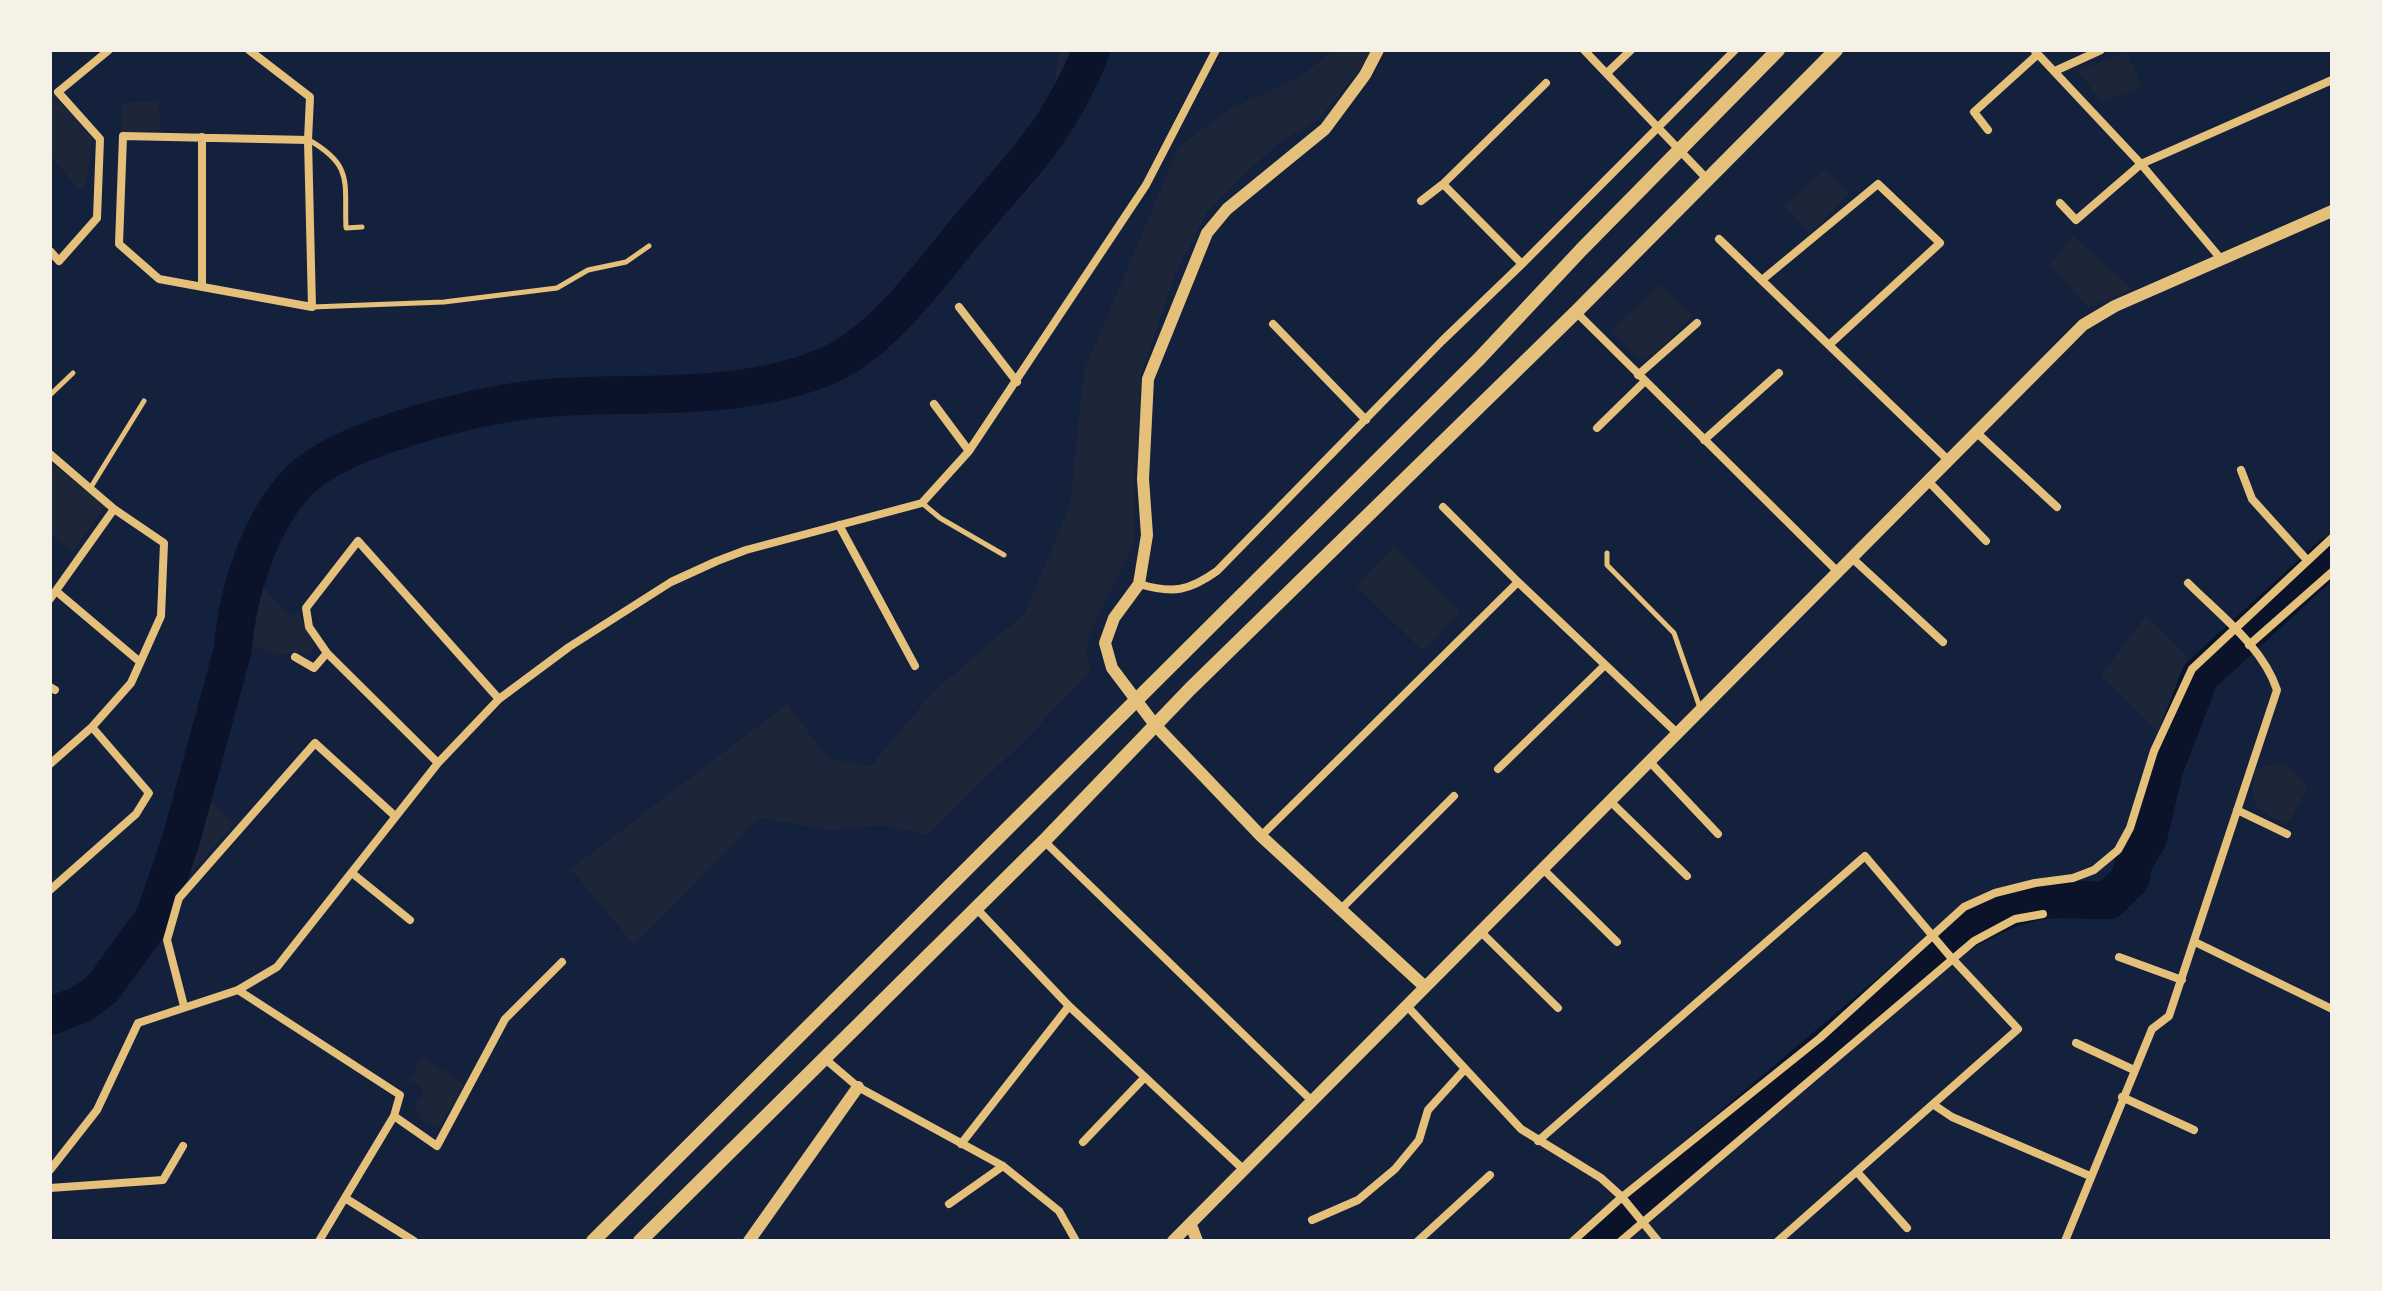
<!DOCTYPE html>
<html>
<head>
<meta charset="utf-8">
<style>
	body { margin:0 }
	#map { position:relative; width:2382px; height:1291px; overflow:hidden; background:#14213d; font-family:"Exo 2",sans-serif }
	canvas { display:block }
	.frame { position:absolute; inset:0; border:52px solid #f6f1e7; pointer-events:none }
</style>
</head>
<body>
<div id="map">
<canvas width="2382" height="1291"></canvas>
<div class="frame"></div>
</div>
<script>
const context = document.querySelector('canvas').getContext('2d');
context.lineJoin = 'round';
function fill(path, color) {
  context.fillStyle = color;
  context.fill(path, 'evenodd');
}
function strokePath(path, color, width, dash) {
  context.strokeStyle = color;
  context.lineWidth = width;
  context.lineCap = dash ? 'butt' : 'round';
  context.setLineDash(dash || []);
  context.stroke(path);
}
fill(new Path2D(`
	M1059 50H1111L1025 199 1054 88Z
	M1332 50H1371L1366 61 1318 120 1278 143 1208 210 1175 275 1141 374 1134 489 1135 543 1089 634 1087 653 1090 671 1031 734 927 835 881 825 830 830 759 818 634 945 571 869 787 704 827 757 870 767 934 691 1025 613 1070 505 1084 371 1179 146 1232 108 1302 76Z
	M2126 52 2142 86 2102 102 2078 71Z
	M50 91 92 139 87 178 81 191 50 156Z
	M158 101 161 130 121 133V108L125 103Z
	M1825 169 1849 194 1810 233 1784 206Z
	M2073 236 2132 289 2089 308 2050 265Z
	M1659 285 1693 315 1654 354 1638 359 1611 331Z
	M54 465 105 507 73 550 50 535V469Z
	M1394 546 1460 612 1423 651 1357 586Z
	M262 585 289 616 298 612 314 645 310 656 293 651 277 656 252 645Z
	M2146 616 2189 659 2157 731 2101 675Z
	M2284 762 2308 787 2287 825 2258 809 2252 792 2255 769Z
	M207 798 234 824 188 876 178 866 200 808Z
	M422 1057 464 1084 439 1128 422 1120 415 1105 424 1092 420 1085 410 1080Z`), '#1d2539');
strokePath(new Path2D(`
	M50 1016 82 1004 103 988 154 918 181 840 233 649C236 596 260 521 298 482 341 437 484 403 546 398 639 391 740 403 827 366 883 343 937 265 976 219 1006 184 1039 150 1062 110 1073 91 1084 70 1091 50
	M1596 1241 1959 934C1987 918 2014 904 2046 900 2067 898 2088 901 2109 900L2131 878 2133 864 2148 838 2164 770 2200 676 2332 555`), '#0b132b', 38);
strokePath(new Path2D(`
	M309 140C354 166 344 182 346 228L362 227
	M312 307 444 302 557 288 588 270 626 262 649 246
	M50 395 73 373
	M91 487 144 401
	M922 503 940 518 1004 555
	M1607 553V565L1674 633 1700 708`), '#e5c07b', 5);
strokePath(new Path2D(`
	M249 50 310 97 308 140 123 136 119 244 159 279 312 307 308 140
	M1584 50 1708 180
	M2034 50 2141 164 2221 259
	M2055 71 2101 50
	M1607 73 1631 50
	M1988 130 1974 112 2038 54
	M202 137V287
	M1443 184 1522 264
	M1421 201 1443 184 1546 83
	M2060 203 2076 220 2141 164 2332 80
	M1719 239 1948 460
	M50 251 59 261 97 218 100 139 58 92 109 50
	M1762 280 1878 184 1940 243 1829 345
	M959 307 1017 382
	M1576 312 1837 571
	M1273 324 1366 420
	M1638 375 1697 323
	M934 404 969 451
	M1597 428 1644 382
	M1976 432 2057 507
	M1704 440 1779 373
	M50 454 114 509 164 543 161 616 131 683 92 727 50 764
	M2241 470 2252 499 2307 560
	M1928 481 1986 541
	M1443 507 1518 582 1677 733
	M839 525 915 666
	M1852 558 1943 642
	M1139 584C1173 594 1189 591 1217 571L1442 341 1522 264 1735 50
	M56 591 140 662
	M50 599 114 509
	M2249 645 2332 572
	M295 657 314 668 327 653
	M50 687 55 690
	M1650 762 1718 834
	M438 763 327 653 309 627 306 608 358 541 499 699
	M1498 769 1604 666
	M1610 801 1687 876
	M2237 810 2287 834
	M1261 836 1518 582
	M1044 841 1312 1101
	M1543 869 1617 942
	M352 873 410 920
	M50 890 136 814 149 793 92 727
	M976 908 1069 1006 1243 1169
	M1342 908 1454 796
	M1480 931 1558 1008
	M2195 942 2332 1009
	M2119 957 2182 980
	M238 990 400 1095 394 1116 319 1241
	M184 1006 167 940 179 898 315 743 395 816
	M1407 1006 1521 1129 1601 1178 1622 1197 1658 1241
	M2076 1043 2134 1070
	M824 1058 858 1087 1003 1166 1059 1211 1076 1241
	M2122 1097 2194 1130
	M1934 1105 1952 1117 2090 1176
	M394 1116 437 1146 505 1019 562 962
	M1538 1141 1865 856 1948 954 2018 1029 1778 1241
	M1083 1142 1145 1077
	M961 1144 1069 1006
	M50 1170 97 1110 138 1023 238 990 277 967 438 763 499 699 569 647 671 582 717 561 746 550 922 503 969 451 1146 185 1216 50
	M1858 1173 1907 1228
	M50 1188 163 1180 183 1146
	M345 1198 414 1241
	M949 1204 1003 1166
	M1312 1220 1358 1200 1395 1169 1419 1140 1428 1110 1465 1069
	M1418 1241 1490 1175
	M1573 1241 1622 1197 1820 1038 1964 907 1995 893 2035 883 2073 878 2094 870 2118 850 2130 828 2154 751 2192 669 2332 538
	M1621 1241 1974 941 2015 919 2043 914
	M2065 1241 2152 1029 2169 1016 2277 690C2263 647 2220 615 2188 583`), '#e5c07b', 8);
strokePath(new Path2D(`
	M1378 50 1365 75 1325 129 1227 209 1207 233 1148 379 1143 479 1147 535 1139 584 1114 618 1105 643 1112 668 1155 725 1261 836 1424 986
	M1191 1225 1197 1241
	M749 1241 858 1087
	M1173 1241 2083 325 2115 306 2332 211`), '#e5c07b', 12);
strokePath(new Path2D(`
	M593 1241 1479 359 1581 250 1778 50
	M640 1241 1044 841 1190 689 1576 312 1836 50`), '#e5c07b', 14);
</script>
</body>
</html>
